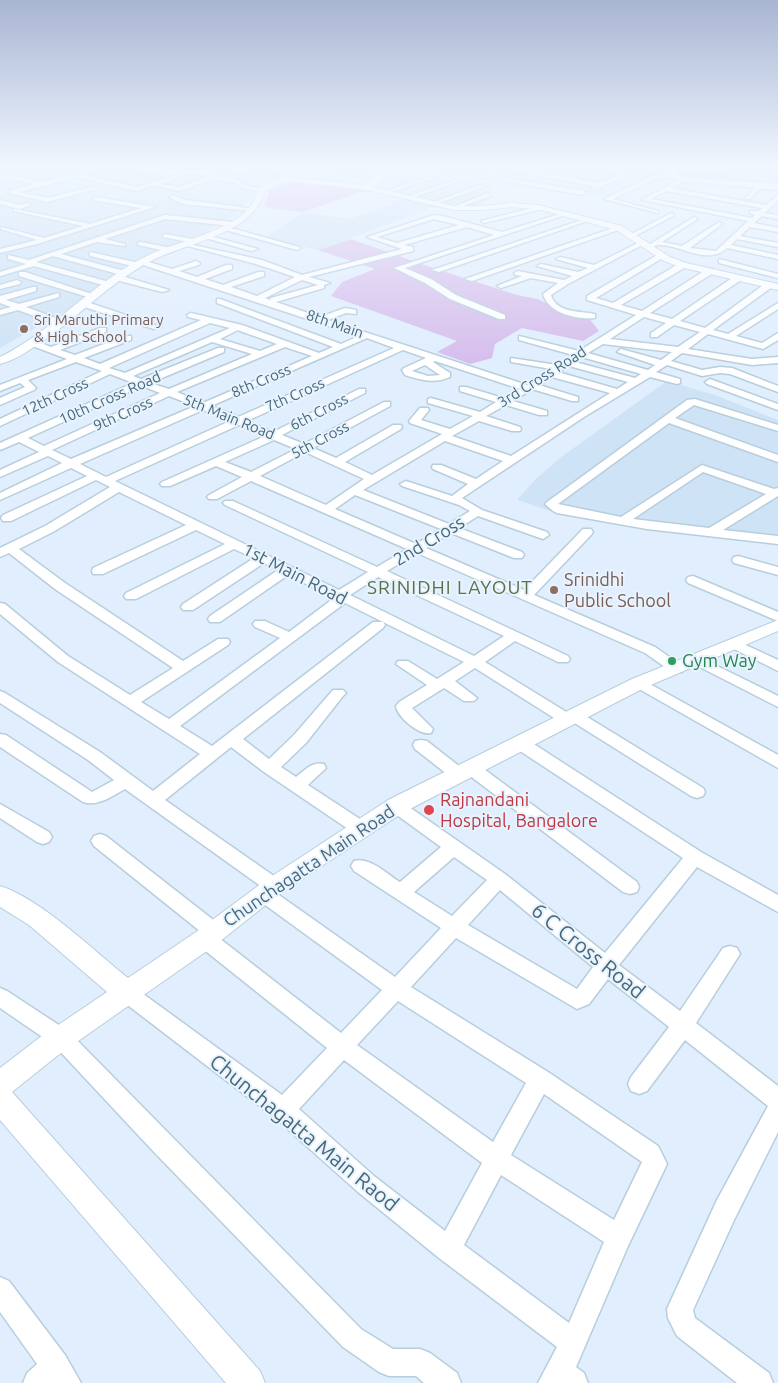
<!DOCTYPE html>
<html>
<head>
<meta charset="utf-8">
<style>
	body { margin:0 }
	canvas { display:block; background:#e0eefe }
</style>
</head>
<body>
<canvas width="778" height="1383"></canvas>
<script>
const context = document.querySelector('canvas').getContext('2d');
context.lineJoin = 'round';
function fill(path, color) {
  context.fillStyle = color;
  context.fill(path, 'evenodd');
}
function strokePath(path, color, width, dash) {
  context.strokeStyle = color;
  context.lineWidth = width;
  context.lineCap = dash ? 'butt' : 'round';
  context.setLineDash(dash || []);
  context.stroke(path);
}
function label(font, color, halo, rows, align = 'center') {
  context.font = font + ' Ubuntu,sans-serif';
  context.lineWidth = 4;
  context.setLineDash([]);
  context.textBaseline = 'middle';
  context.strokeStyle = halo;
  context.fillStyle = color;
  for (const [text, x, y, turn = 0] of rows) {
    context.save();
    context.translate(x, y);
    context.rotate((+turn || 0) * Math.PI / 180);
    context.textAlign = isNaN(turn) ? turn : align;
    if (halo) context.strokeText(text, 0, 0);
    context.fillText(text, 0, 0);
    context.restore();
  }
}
fill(new Path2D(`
	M0 167H371L348 184 286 178 259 189 231 218 0 348Z
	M433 167 537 170 521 167 667 168 658 171 655 178 613 198 503 182Z
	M715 167H778V185L736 177Z
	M410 172 490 185 491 195 494 198 474 205 468 204 459 207 384 191 403 185 381 181Z
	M406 199 436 206 318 250 266 237 303 212 350 219Z
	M667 381 715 395 778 420V544L720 538 548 510 517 500 536 479 560 458Z`), '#cee3f6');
fill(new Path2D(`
	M684 167H715L736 177 770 185 669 175Z
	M290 183 367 189 368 190 303 212 264 207 269 191Z
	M351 239 427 266 517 295 538 299 553 307 589 318 599 331 583 341 522 328 495 344 492 358 470 364 437 352 457 341 331 296 342 282 375 269 318 250Z`), '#d6beec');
const minor = new Path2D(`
	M16 167H28L53 174 50 176Z
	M103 167 110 168 84 175 137 187 179 174 144 173 118 167 210 171 216 176 239 180 241 184 264 190 261 192 237 186 235 182 214 179 179 191 155 185 137 191 76 177 19 192 47 198 93 187 96 189 47 202 9 193V191L34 184 0 177V173L42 182ZM183 174 208 175 210 176 179 187 160 184 183 176Z
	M250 167H261L239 174 219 170C227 167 240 170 250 167Z
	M266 167 292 169 295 171 292 173 263 170V168Z
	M329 167 357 173 354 175 340 172 324 178 289 177 286 175 289 173 323 174 332 171 327 170Z
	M451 167 442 171 439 169Z
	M475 167H485L464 175 461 173Z
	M497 167H511L600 183 622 174 592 167H606L632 173 594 190 591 188 594 186 509 170 483 179 480 177 502 169Z
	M561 167H576L607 174 604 176Z
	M627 167H643L665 172 662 174Z
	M669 175V177L656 179 613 199 658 211V213L604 199 653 176Z
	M432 176 437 177 388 193 383 192Z
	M505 178 583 191 586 193 583 195 503 181Z
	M682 178 684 181 671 188 766 205 778 195V200L765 213 778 215V219L762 216 754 223 778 228V232L750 227 740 236 778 243V247L737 239 731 245 778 255V259L727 248C707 267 679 243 658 245 653 246 651 249 647 248V246L694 217 697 219 696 220 662 242 682 246 719 222 722 224 721 225 690 248 716 251 748 221 642 200ZM666 191 762 208 759 211H750V213L755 215 752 218 651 199Z
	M455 180 460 181 409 199 404 198Z
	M481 185 486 186 433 205 428 204Z
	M757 185 762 186 750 199H746V197Z
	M488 193 490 196 456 209 451 208Z
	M172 195 185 200 255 209 252 211 184 204 170 198Z
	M95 197 155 207 37 244 0 253V249L37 240 1 229V227L44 238 83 226 14 211V209L90 224 141 208 93 200Z
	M0 200 20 205 27 203 30 205 20 209 0 204Z
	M540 206 543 208 542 209 484 223 481 221Z
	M563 213 568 214 405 268 431 279 456 295 505 315V319H499L450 299 425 283 394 268 494 235 467 227 404 245 413 247V251L309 277 330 283 324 285V288L276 302 320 317 345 308 356 310V314L346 313 328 320 527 385 551 369 511 362V358L557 365 573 355 519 340V336L579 351 636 315 587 300V296L659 254 666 256 596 298 613 303 680 263H686V267L621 305 642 311 707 269H713V273L650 313 672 319 735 276H741V280L680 321 705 328 766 283H772V287L713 330 728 334 778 303V309L736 336 762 343 778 333V340L763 349 708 334 688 349 752 359 778 357V363L752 365 682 353 671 361 702 370 720 367 732 368 778 386V392L730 374 720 373 702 376 667 365 656 372 680 379V383L677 384 650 377 584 417 462 498 482 510 547 532 549 535 543 539 478 516 459 528 522 552 524 555 522 558H514L451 533 426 548 524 590 583 529H591L593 532 591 535 534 595 655 647 682 666 684 669 682 672H672L645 653 417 553 387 571 568 656 570 659 568 662H558L515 641 485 662 568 713 574 711 579 712 703 788 705 792 703 796 697 798 691 796 573 722 567 724 562 723 475 668 455 681 477 698 474 701H464L444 688 412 708 433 729 431 733C420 736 397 717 396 706L399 702 427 685 396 664 398 661H408L437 679 464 662 383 622 385 625 383 628 243 739 269 759 294 735 333 690H343L346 693 343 696 306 743 281 767 296 777C305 770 312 761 324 764L326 768 308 785 366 823 369 828 366 833 360 835 354 833 264 772 231 747 165 800 281 881 283 886 281 891 276 893 395 977 441 928 354 871 351 866 354 861C369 856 387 874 400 882L441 847 390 810 387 806 390 802 396 800 402 802 505 874 605 953 683 858 514 747 512 743 514 739 520 738 526 739 701 852 778 895V912L697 867 619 965 680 1011 723 948 730 946 737 948 740 954 696 1023 778 1086V1132L735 1218 693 1310 695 1318 769 1373 773 1383H737L677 1336 668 1318 667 1309 717 1200 768 1106 685 1040 647 1091 639 1094 631 1091 628 1084 631 1077 669 1027 608 979 589 1004 577 1009 456 938 411 987 548 1072 658 1146 667 1164 628 1246 576 1367 584 1373 588 1383H538L557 1347 439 1258 358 1192 275 1118 121 1000 118 994 121 988 128 985 135 988 282 1095 327 1048 198 945 195 939 201 932 94 846 91 841 94 836 100 834 106 836 221 926 224 932 219 938 341 1033 382 990 257 899 255 894 257 889 262 887 125 789C112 796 98 807 83 802L0 747V734L6 735 92 792 114 780 88 760 0 703V691L5 693 100 752 153 791 200 754 58 662 0 614V603L5 604 68 656 130 695 173 668 55 589 9 553 0 557V548L45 526 110 487 96 480 11 521H3L1 518 3 515 87 476 71 468 0 500V493L62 463 48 456 0 477V470L39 452 19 442 0 450V443L133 383 110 374 0 426V419L102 371 76 362 28 380 36 388 34 390 0 405V398L25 387 20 383 0 391V385L67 359 30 345V341H36L51 347 100 328H106V332L60 350 75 355 125 336H131V340L84 358 100 364 201 320 188 317 187 315 191 313 242 325 319 353 333 347 217 303V299H220L341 344 359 336 140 264V267H137L90 256V252L139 263V260H142L172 269 196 261 200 263 199 265 179 271 197 277 226 265H232V269L205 279 223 285 258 272H264V276L231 287 257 296 295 277 256 264 184 245V243L262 260 302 275 402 249 367 237 434 215 442 216 502 232ZM434 219 459 225 397 243 377 237ZM302 280 318 285 271 298 270 300 265 298ZM644 317 666 323 651 333V337H657L674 325 700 332 678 347 610 339ZM210 323 230 328 125 373 109 368ZM238 330 240 331 277 344 260 351 220 339ZM367 338 394 348 238 417 211 406ZM212 342 252 354 169 389 150 383 224 352V348H218L141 379 133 376ZM603 344 672 352 661 360 621 349 617 352 655 365 648 370 588 353ZM285 347 312 356 203 403 177 392ZM403 350 426 358 404 368 402 370 405 375C421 380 434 384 450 377V373L433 362 435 361 520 389 503 398 466 387H460V391L496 402 480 412 431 398 428 399V403L473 416 450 429 421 420 429 410 428 408H420L409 421 410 423 442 434 372 475 345 462 401 429 402 427 401 425H393L336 458 313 448 390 406V402H384L304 444 282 435 365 393V389H359L273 432 247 421ZM582 357 641 374 635 378 575 362ZM425 365 440 375 428 376 412 371ZM569 366 628 382 617 389 558 372ZM552 377 610 393 511 456 452 436 479 421 512 431H520L521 429 520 427 486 416 506 405 539 415H547V411L513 401 532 389 572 401H578V397L539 385ZM142 386 160 393 44 446 28 438ZM169 396 195 406 71 459 52 450ZM203 410 230 421 106 477 80 464ZM239 425 265 436 162 482 160 484 162 486H170L216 466 242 477 209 495 207 497 209 499H217L251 481 407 549 377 567 233 501H225L223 503 225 505 368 572 339 590 115 481ZM274 440 296 449 251 472 225 462ZM445 441 503 461 476 479 441 465H433L432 467 433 469 468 484 452 496 406 481 400 484 402 486 459 505 470 511 449 524 363 490ZM305 452 364 479 326 505 260 476ZM119 492 186 525 93 568 92 571 93 574H103L196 530 225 544 126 593 124 596 126 599H136L234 549 254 558 183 604 181 607 183 610H193L264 563 278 570 210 616 208 619 210 622H220L288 575 334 598 289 632 265 621H255L253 624 255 627 280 638 169 719 141 702 228 645 230 642 228 639H218L183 661 65 583 19 549 53 532ZM355 495 441 529 416 544 335 509ZM378 577 504 636 474 656 350 595ZM345 603 383 622H373L212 746 180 726ZM454 857 487 880 452 916 414 892ZM500 890 593 967 577 989 468 925ZM398 1001 526 1083 493 1142 357 1045ZM344 1060 482 1163 445 1231 374 1176 299 1109ZM544 1094 642 1162 614 1220 511 1155ZM501 1175 604 1242 569 1323 464 1245Z
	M671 213 674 215 673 216 633 237 628 236Z
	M165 215 232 222 235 224 232 226 165 219 105 239 125 244V246L97 242 61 254 128 272 129 274 125 276 53 256 36 262 113 283 114 285 110 287 34 266 0 276V272L26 264 8 259V255L29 260Z
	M585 219 590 220 439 272 432 270Z
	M224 226 299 247 301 248 297 250 222 229V227Z
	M619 226 621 227V229L472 281 465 279Z
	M165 234 193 239 196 241 193 243 163 237V235Z
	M202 235H206L258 249 251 251 202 237Z
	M642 241 645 243 644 244 568 284 551 295C556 313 580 311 595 314V318C577 320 548 313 543 294L558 283 531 278 501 288 497 286 522 276 515 275 514 273 518 271 564 280 572 276 537 266 541 264 578 272 588 268 556 259 560 257 594 265Z
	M140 242 171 248 175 250 171 252 138 245 137 244Z
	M719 259 778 274V278L719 263Z
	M19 272H25L98 296 91 298 19 276Z
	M116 276H122L169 290 162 292 116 280Z
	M17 280 21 282 20 284 0 289V285Z
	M33 287H36V291L6 300 19 304 59 293V297L26 307 64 321V325H58L18 310 0 315V310L11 307 0 303V296Z
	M81 302H87L161 327 154 329 81 306Z
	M710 379 778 404V410L707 384 705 382Z
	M695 399 778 425V431L694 405 675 418 778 455V462L669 423 558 504 621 517 702 465 774 489 778 488V496L723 530 778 536V544L647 529 557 513 553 511 545 504 547 502 687 400ZM703 472 766 494 709 528 633 519Z
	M738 556 778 567V575L734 563 732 560 734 557Z
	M693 576 778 612V621L688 583 686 580 688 577Z
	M735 640 778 660V671L730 647 728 644 730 641Z
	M697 656 778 696V707L692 663 690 660 692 657Z
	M639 678 778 755V768L634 686 632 683 634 680Z
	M421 740 427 741 464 770 466 774 464 778 458 780 452 778 415 749 413 745 415 741Z
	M471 762 477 764 637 882 639 887 637 892 630 894 623 892 465 772 463 768 465 764Z
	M0 804 49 832 52 837 49 842 43 844 37 842 0 818Z
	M0 988 7 991 68 1031 361 1329 393 1349H420L430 1353 457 1373 461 1383H424L416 1376H389L379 1372 343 1347 153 1151 54 1045 0 1008Z
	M0 1277 9 1281 65 1355 81 1383H23L27 1373 37 1364 0 1312Z`);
const tertiary = new Path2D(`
	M93 167H121C115 171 99 171 93 167Z
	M289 169 296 171 290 177 363 185 454 206H484L511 203 538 205 622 226 670 257 686 263 778 284V290L680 267 664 261 616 230 538 209 511 207 484 210H454L363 189 286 181 264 191C255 234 185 243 151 261 108 283 75 321 34 347 24 354 12 361 0 364V357C53 331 92 283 145 257 175 241 234 232 253 203 256 199 256 193 258 188L282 177Z
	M778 620V631L646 687 404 812 282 892 214 946 138 999 137 1002 131 1004 57 1056 12 1092 260 1371 265 1383H226L0 1120V1068L39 1038 107 992 29 925 0 907V886C41 899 93 950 128 978L196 932 266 880 388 800 632 679Z`);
const secondary = new Path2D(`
	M387 167H396L370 190H364V186Z
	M674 167H685L673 174 683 177 778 184V190L683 181 663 177V173Z`);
strokePath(minor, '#b7cedd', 3);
strokePath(tertiary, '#b7cedd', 2);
strokePath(secondary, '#b4d1e3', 3);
fill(minor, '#fff');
fill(tertiary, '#fff');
fill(secondary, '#fff');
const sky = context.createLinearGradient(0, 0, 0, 361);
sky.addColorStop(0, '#a8b5d3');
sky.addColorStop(0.46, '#f1f7ff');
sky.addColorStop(1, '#f1f7ff00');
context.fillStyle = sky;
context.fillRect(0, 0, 778, 361);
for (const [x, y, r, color] of [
	[24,329,5,"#8d6e63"],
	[554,590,5,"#8d6e63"],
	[672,661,5,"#2e9e5b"],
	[429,810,6,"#e0444e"]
]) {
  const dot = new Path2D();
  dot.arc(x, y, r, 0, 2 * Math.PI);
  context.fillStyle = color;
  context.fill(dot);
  strokePath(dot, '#e8f3ff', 2);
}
label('15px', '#785e54', '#e8f3ff', [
	["Sri Maruthi Primary",34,320],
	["& High School",34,337]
], 'left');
label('15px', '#466976', '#e8f3ff', [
	["8th Main",335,324,19],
	["3rd Cross Road",542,377,-32],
	["8th Cross",261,381,-23],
	["7th Cross",295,395,-24],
	["12th Cross",55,397,-25],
	["10th Cross Road",110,398,-24],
	["6th Cross",319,412,-27],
	["9th Cross",123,414,-24],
	["5th Main Road",229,417,22],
	["5th Cross",320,440,-28]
]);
label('18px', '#466976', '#e8f3ff', [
	["2nd Cross",429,541,-31],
	["1st Main Road",295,574,27],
	["Chunchagatta Main Road",309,866,-34]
]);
label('18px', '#785e54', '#e8f3ff', [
	["Srinidhi",564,580],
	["Public School",564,601]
], 'left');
label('18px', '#27864d', '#e8f3ff', [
	["Gym Way",682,661]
], 'left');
label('18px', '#be3a42', '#e8f3ff', [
	["Rajnandani",440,800],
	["Hospital, Bangalore",440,821]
], 'left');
context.letterSpacing = '1px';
label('19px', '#5a7149', '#e8f3ff', [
	["SRINIDHI LAYOUT",450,588]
]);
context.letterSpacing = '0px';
label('21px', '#466976', '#e8f3ff', [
	["6 C Cross Road",588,951,39],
	["Chunchagatta Main Raod",304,1133,39]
]);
</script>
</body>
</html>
